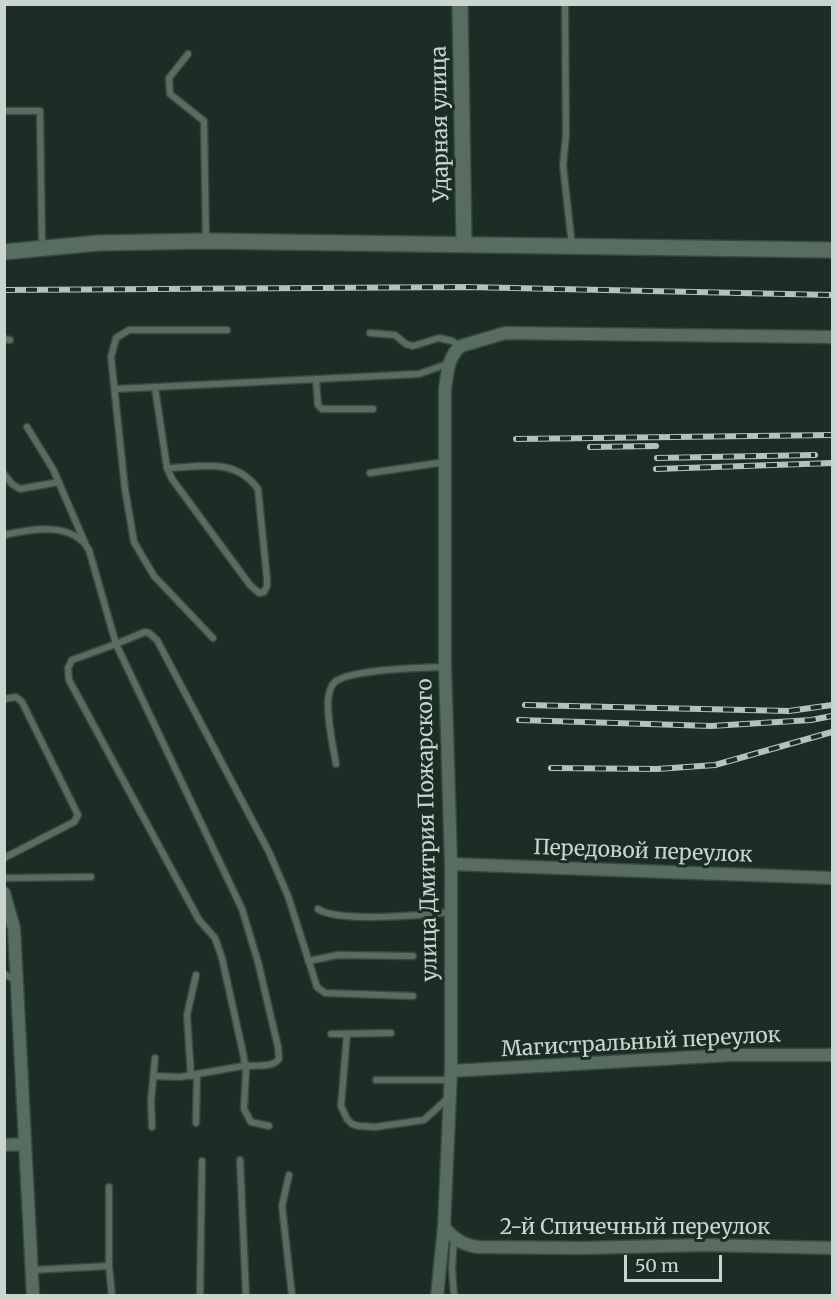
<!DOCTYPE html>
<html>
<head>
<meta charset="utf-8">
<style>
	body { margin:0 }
	#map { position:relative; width:837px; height:1300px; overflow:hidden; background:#1b2d24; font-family:Merriweather,serif }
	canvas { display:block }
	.frame { position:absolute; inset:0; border:6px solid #cad5cf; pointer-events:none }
	.scale { position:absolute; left:624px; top:1255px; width:98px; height:27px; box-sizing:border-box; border:3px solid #cad5cf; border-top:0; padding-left:8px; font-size:18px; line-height:21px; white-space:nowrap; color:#cad5cf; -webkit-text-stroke:4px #1b2d24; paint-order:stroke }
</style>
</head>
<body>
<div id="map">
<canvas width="837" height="1300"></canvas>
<div class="frame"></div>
<div class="scale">50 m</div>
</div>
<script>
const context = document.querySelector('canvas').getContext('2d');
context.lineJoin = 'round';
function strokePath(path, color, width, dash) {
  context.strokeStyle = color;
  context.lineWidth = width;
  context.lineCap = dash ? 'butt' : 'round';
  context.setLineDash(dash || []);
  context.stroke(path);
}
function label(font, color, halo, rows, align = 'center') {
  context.font = font + ' Merriweather,serif';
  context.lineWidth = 6;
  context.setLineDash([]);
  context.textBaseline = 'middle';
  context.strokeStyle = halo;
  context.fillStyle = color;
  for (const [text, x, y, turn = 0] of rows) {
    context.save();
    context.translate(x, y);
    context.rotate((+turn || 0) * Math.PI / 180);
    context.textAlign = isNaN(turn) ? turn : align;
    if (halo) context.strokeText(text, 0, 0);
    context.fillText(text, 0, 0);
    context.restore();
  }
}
const lane = new Path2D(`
	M565 4 566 136 563 165 572 246
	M188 54 169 78 170 94 204 121 206 241
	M4 111H40L42 247
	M370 333 395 335 406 344 413 346 439 338 452 341 461 346
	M4 339 10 340
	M316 380 318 405 322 409H373
	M155 388 167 468C201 467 235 457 258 489L267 579V586L264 592 259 593 250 585 172 479 167 468
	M115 389 419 374 450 363
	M27 427 53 469 85 543
	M370 473 445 462
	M4 474 12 484 20 489 59 482
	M4 535C30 529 73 521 89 550L116 644 145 632 149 633 157 640 269 852 288 896 317 987 325 993 413 996
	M213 638 154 576 134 542 125 489 111 357 116 338 129 330H227
	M4 699 16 697 22 702 78 815 74 822 4 858
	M336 764C333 746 325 710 329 694 330 690 331 685 335 682 350 669 422 668 445 667
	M4 878 91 877
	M318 909C338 923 424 915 451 912
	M308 961 338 955 413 956
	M4 974 16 980
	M331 1034 391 1033
	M347 1034 341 1106 347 1119 352 1124 359 1126 375 1127 424 1120 447 1099
	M153 1076 180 1077 243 1066H245C256 1065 272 1068 279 1059L278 1047 258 962 242 909 116 644 72 660 68 668 69 680 199 920 215 938 222 958 243 1053 246 1071 244 1109 251 1122 269 1126
	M191 1076 187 1015 196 975
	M376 1080H450
	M196 1123 197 1075
	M152 1127 151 1101 155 1058
	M240 1160 246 1296
	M289 1175 282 1206 292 1296
	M109 1187V1266
	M454 1238 452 1268 454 1296
	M32 1270 109 1266 112 1296
	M200 1296 202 1161`);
const street = new Path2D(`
	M451 864 832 878
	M4 893 14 928 33 1296
	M451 1071 732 1055H832
	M4 1145 25 1144
	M444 1227C454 1239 463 1245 478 1247L583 1248 704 1245 832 1248
	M437 1296 444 1227 451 1071V864L445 667V389C447 375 448 355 461 346L505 333 832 337`);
const secondary = new Path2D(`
	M460 4 464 244
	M4 252 98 243 206 241 832 250`);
strokePath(lane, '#38473f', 9);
strokePath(street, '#38473f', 15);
strokePath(secondary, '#38473f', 18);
strokePath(lane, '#596c62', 6);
strokePath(street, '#596c62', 12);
strokePath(secondary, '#596c62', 15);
const rail = new Path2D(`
	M4 290 467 287 832 295
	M516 439 832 435
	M590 447 656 446
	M657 458 815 455
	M656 469 832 463
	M525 705 789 711 832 705
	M519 720 711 726 811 720 832 716
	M551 768 657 769 715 765 832 732`);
strokePath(rail, '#b5c1ba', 6);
strokePath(rail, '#1b2d24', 4, [11]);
label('21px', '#cad5cf', '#1b2d24', [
	["Ударная улица",441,124,-91],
	["улица Дмитрия Пожарского",428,830,-91],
	["Передовой переулок",643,852,2],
	["Магистральный переулок",641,1043,-3],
	["2-й Спичечный переулок",635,1228]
]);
</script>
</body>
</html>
